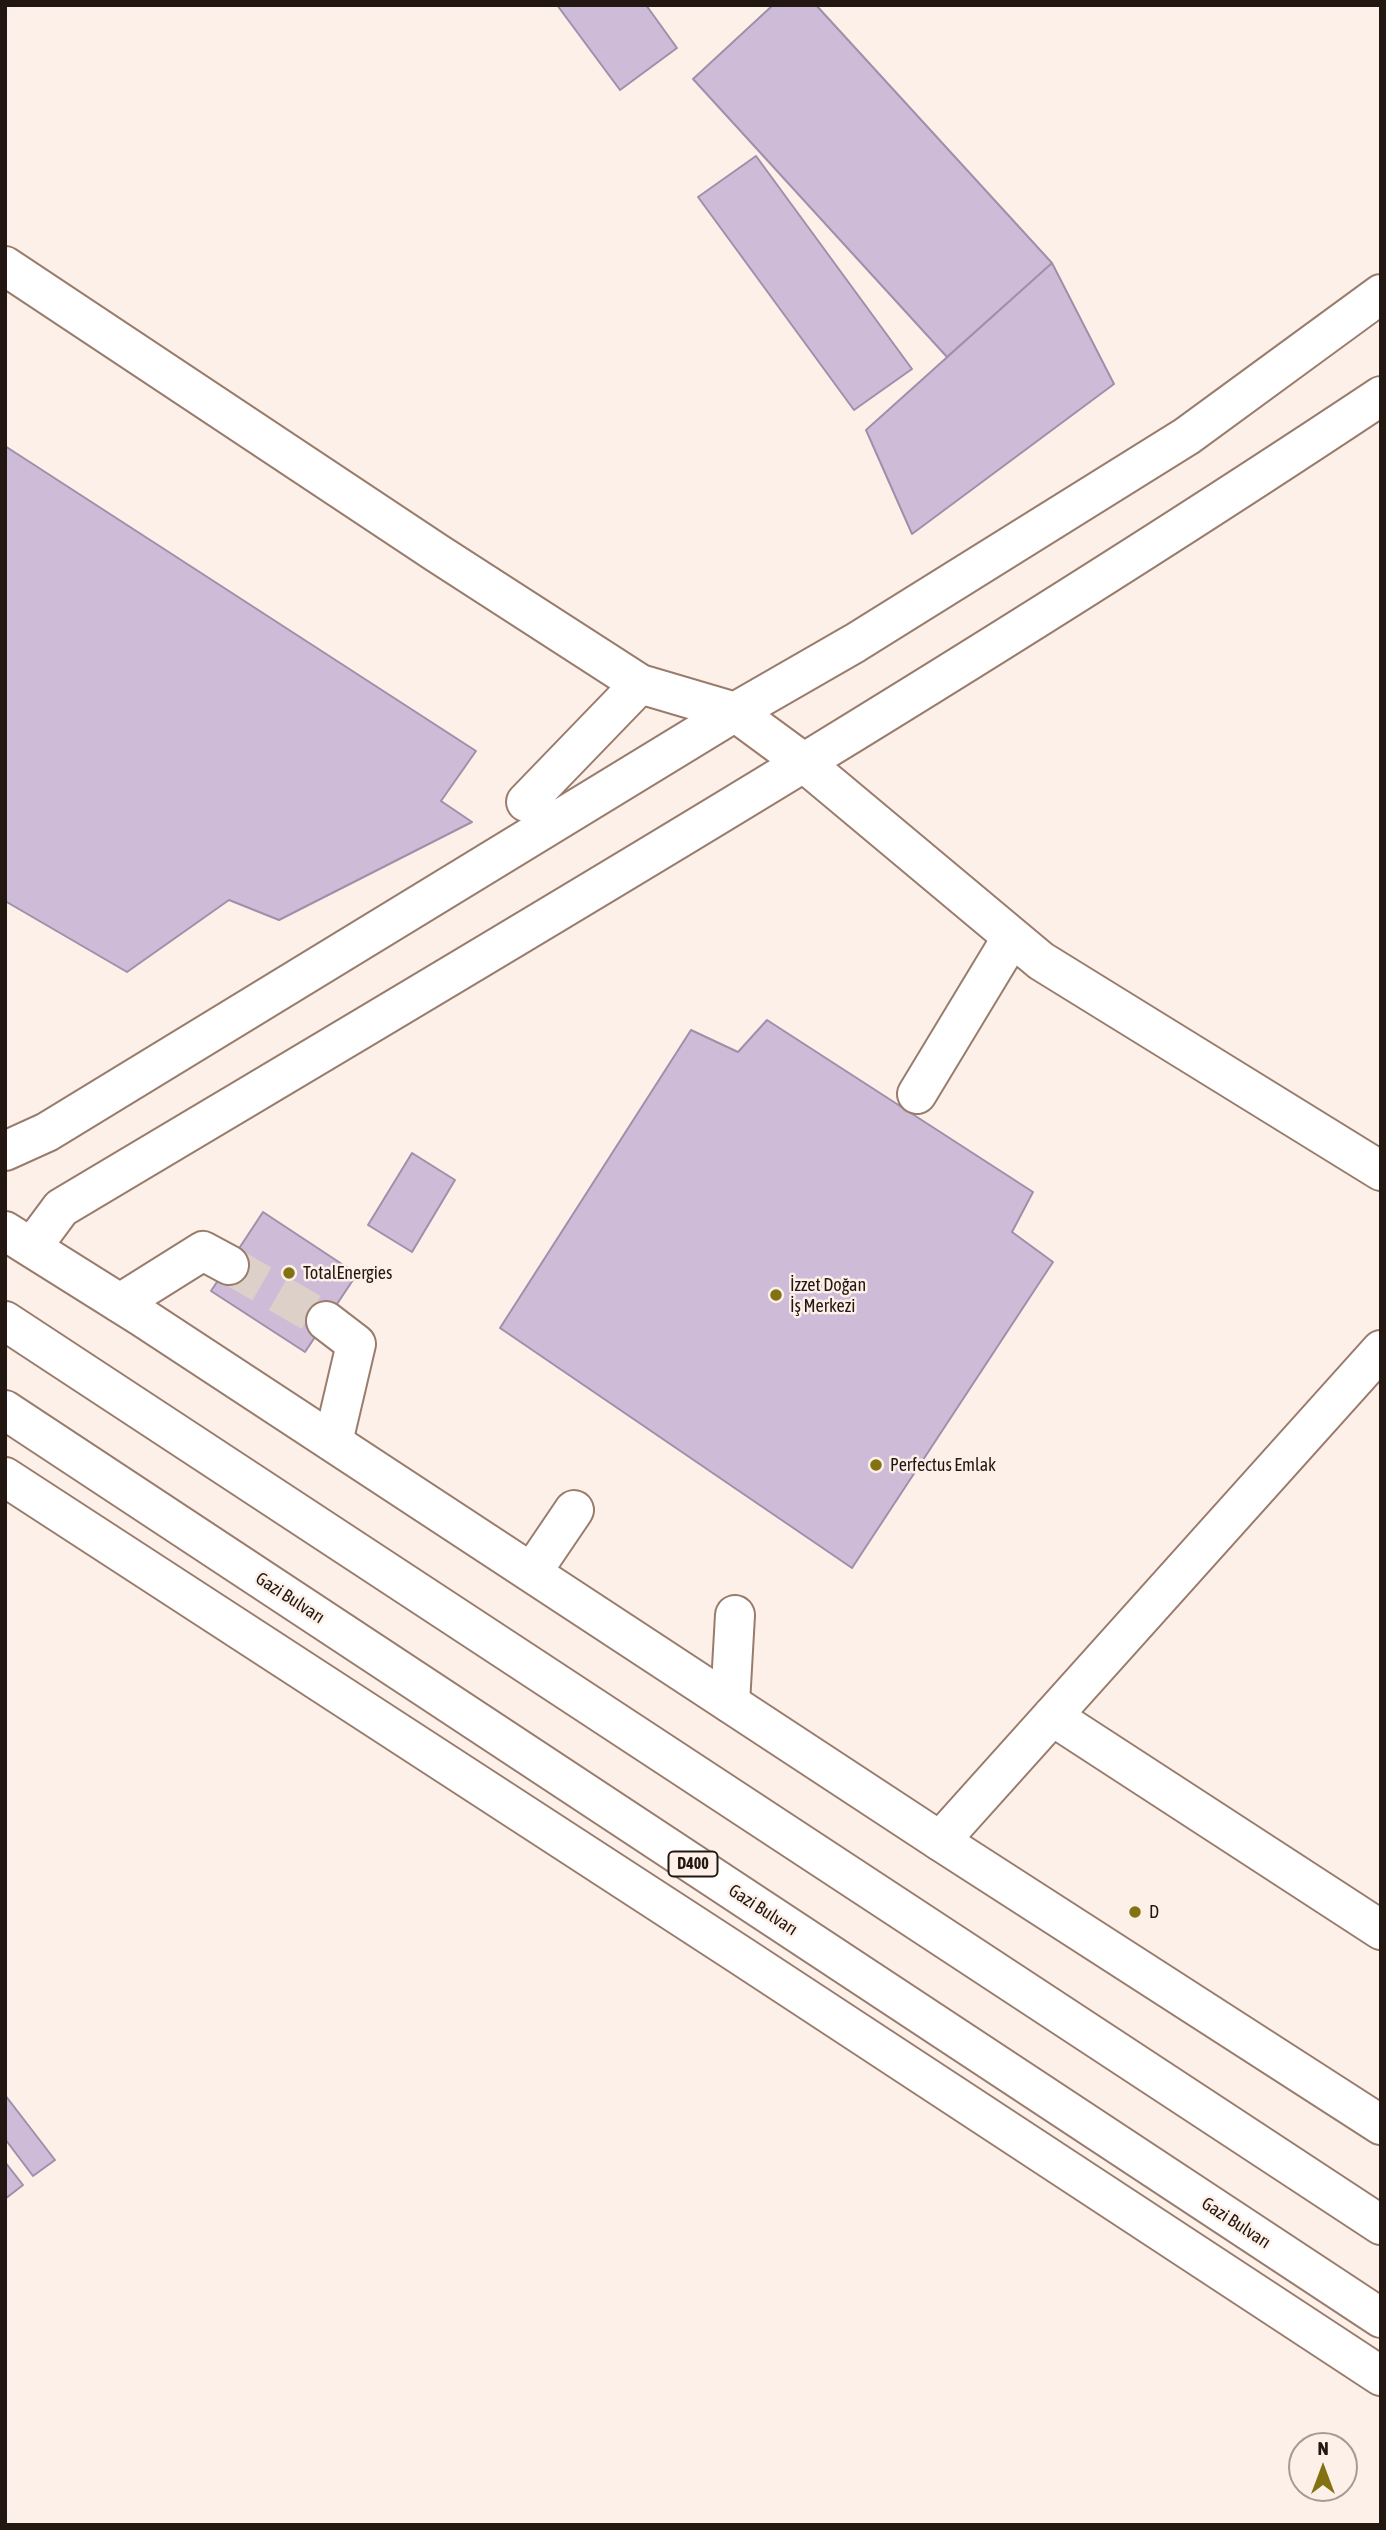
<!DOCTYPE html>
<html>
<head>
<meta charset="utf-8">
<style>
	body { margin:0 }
	#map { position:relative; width:1386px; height:2530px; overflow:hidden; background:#fdf0e9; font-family:"Asap Condensed",sans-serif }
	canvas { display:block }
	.frame { position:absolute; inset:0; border:7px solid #231811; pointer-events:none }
	.north { position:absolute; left:1288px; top:2432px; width:70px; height:70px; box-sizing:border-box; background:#fdf0e9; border:2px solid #a69a93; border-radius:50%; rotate:0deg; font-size:19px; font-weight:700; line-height:28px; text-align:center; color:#231811 }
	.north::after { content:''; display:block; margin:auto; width:24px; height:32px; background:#837212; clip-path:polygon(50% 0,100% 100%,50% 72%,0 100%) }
</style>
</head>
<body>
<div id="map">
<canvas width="1386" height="2530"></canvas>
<div class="frame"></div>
<div class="north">N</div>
</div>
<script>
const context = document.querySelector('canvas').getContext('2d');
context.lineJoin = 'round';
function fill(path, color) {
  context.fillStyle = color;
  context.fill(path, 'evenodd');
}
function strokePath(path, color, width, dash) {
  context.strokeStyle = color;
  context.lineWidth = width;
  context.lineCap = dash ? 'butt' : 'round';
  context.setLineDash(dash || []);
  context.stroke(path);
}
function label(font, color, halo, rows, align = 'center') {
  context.font = font + ' "Asap Condensed",sans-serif';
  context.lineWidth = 5;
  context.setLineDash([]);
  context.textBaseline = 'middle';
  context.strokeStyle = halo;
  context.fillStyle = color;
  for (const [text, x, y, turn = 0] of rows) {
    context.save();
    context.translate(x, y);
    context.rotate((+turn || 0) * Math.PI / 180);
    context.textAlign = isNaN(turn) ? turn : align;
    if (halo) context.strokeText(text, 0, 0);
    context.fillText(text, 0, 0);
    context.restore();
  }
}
const building = new Path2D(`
	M557 5H646L677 48 620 90Z
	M773 5H816L1052 263 947 357 693 79Z
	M756 156 912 369 854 410 698 197Z
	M1052 263 1114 384 912 534 866 430Z
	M5 446 476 751 441 801 472 822 279 920 229 900 127 972 5 901Z
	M767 1020 1033 1192 1012 1232 1053 1262 852 1568 500 1328 691 1030 738 1052Z
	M412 1153 455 1180 412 1252 368 1225Z
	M263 1212 357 1274 305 1352 211 1291Z
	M5 2095 55 2160 33 2176 5 2139Z
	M5 2162 23 2185 5 2199Z`);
fill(building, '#cdbbd7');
strokePath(building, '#a08faa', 2);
strokePath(new Path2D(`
	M229 1265 326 1321`), '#dcd0c9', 38, [38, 19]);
const minor = new Path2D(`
	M5 266 437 553 640 684 735 712 803 762 1041 961 1381 1171
	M526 802 640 684
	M917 1094 1012 937
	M5 1151 47 1132 735 712 855 643 1187 436 1381 294
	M32 1247 61 1208C505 943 951 682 1381 396
	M120 1303 203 1251 229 1265
	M326 1321 356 1344 333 1442
	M532 1572 574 1510
	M730 1703 735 1615
	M1052 1716 1381 1930
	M940 1841 1381 1350`);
const highway = new Path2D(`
	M5 1231 142 1317 940 1841 1381 2125
	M5 1321 1381 2225
	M5 1410 1381 2318
	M5 1477 740 1955 1381 2376`);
strokePath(minor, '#9a7c6c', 42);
strokePath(highway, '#9a7c6c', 42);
strokePath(minor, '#fff', 38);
strokePath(highway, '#fff', 38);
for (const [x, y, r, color] of [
	[289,1273,7,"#837212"],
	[776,1295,7,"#837212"],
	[876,1465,7,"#837212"],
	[1135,1912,7,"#837212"]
]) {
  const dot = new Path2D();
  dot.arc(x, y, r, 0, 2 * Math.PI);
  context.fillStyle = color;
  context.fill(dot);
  strokePath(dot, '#fdf0e9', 2.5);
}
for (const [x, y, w] of [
	[693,1864,49]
]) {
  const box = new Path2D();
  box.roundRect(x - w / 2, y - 12.5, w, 25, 5);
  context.fillStyle = '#fdf0e9';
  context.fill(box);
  strokePath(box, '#231811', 2);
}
label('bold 16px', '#231811', null, [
	["D400",693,1864]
]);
label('18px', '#231811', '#fdf0e9', [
	["TotalEnergies",303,1273],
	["İzzet Doğan",790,1285],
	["İş Merkezi",790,1306],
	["Perfectus Emlak",890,1465],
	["D",1149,1912]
], 'left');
label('18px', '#231811', '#fdf0e9', [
	["Gazi Bulvarı",290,1598,33],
	["Gazi Bulvarı",763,1910,33],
	["Gazi Bulvarı",1236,2223,33]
]);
</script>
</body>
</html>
